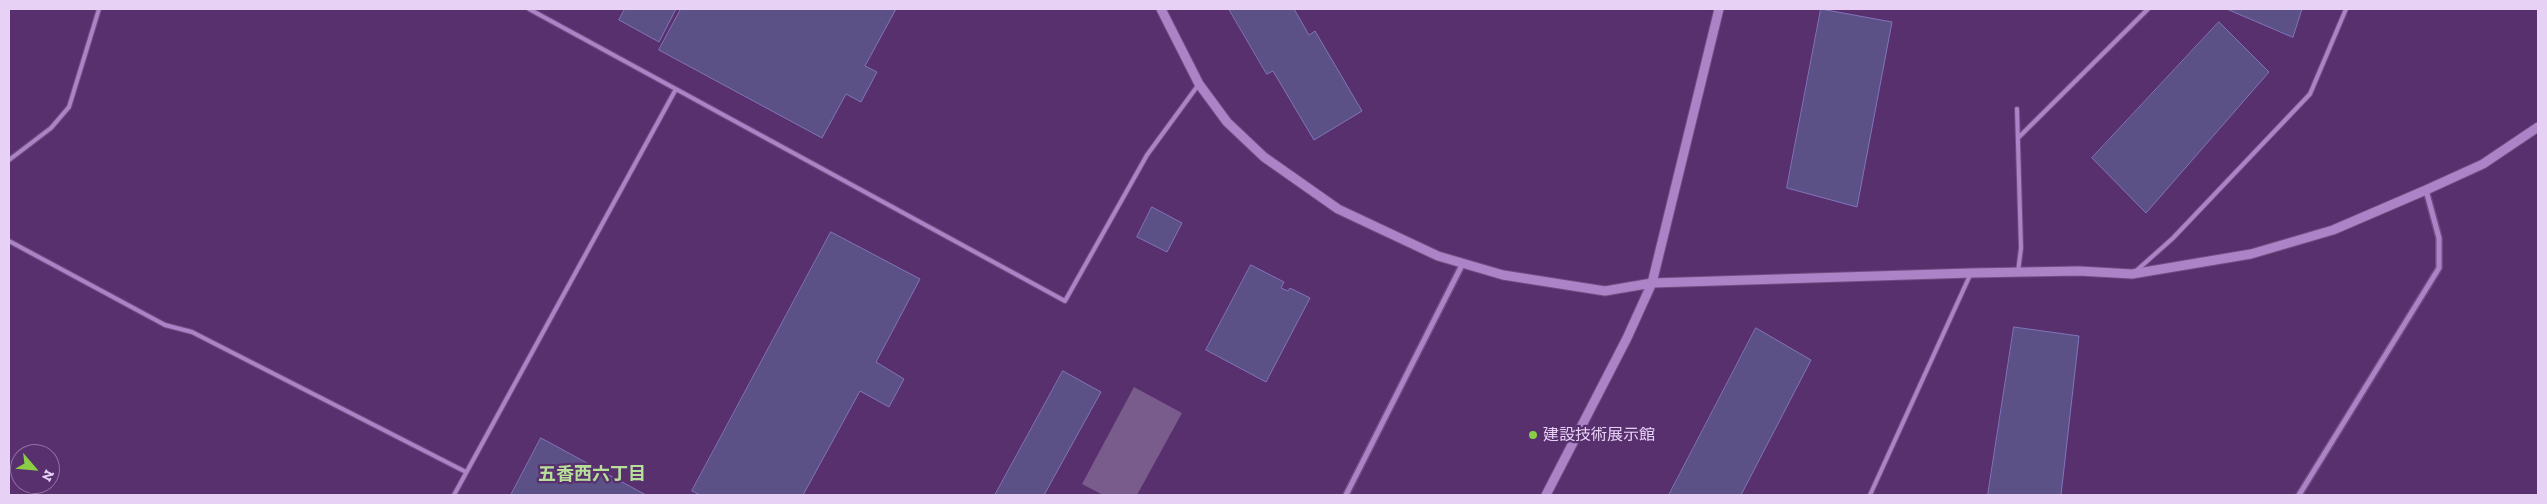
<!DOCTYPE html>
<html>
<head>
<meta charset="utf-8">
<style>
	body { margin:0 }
	#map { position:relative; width:2547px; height:504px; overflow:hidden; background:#57306d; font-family:"Zilla Slab",serif }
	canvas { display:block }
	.frame { position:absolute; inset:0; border:10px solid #e7d2f6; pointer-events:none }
	.north { position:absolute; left:10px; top:444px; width:50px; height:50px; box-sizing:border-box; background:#57306d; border:1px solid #9171a4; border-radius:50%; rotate:117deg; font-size:14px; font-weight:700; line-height:20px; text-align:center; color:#e7d2f6 }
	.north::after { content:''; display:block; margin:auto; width:18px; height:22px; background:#8bce46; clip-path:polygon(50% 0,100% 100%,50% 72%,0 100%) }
</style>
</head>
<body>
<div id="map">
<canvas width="2547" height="504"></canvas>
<div class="frame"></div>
<div class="north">N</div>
</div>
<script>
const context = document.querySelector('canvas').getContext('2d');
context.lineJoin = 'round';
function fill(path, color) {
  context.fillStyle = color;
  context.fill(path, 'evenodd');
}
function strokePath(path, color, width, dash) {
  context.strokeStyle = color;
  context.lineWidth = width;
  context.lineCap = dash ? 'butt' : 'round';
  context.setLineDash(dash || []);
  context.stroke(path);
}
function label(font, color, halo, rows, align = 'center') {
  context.font = font + ' "Zilla Slab","Noto Sans JP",serif';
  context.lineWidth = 4.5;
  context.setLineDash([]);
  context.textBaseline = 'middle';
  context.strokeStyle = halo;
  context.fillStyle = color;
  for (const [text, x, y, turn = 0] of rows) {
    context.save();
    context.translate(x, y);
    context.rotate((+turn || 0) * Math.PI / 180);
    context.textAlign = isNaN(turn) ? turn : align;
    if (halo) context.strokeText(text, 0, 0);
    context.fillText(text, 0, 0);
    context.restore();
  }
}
fill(new Path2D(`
	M1134 387 1182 413 1137 495H1103L1082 484Z`), '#795b8c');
const building = new Path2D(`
	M625 9H676L659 42 619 20Z
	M681 9H896L865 66 877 72 861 102 846 94 822 138 659 50Z
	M1229 9H1294L1309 35 1315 31 1362 111 1314 140 1273 71 1267 74Z
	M1821 9 1892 22 1857 207 1787 188Z
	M2227 9H2302L2293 37Z
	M2219 22 2269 72 2146 213 2092 158Z
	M1152 207 1182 223 1167 252 1137 237Z
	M831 232 920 279 876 362 904 379 889 407 860 391 803 495H700L692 491Z
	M1251 265 1284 282 1281 288 1288 291 1290 288 1310 298 1266 382 1206 350Z
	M2014 327 2079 336 2061 495H1988Z
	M1756 328 1811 360 1741 495H1669Z
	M1063 371 1101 392 1044 495H995Z
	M541 438 646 495H511Z`);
fill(building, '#5b5186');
strokePath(building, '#8274bb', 1);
const service = new Path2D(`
	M529 9 1065 301 1147 155 1199 84
	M2017 109 2021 248 2018 272
	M2019 137 2148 9
	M9 160 51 128 69 107 99 9
	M9 241 165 325 192 332 466 472
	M2136 271 2173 238 2310 94 2346 9
	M454 495 676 89
	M1870 495 1971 273`);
const minor = new Path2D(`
	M1346 495 1463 263
	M2299 495 2439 268V238L2426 190`);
const tertiary = new Path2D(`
	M1161 9 1199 84 1227 122 1264 157 1338 209 1438 256 1503 275 1605 291 1652 283 1971 273 2079 271 2132 274 2251 254 2333 230 2426 190 2483 164 2538 127
	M1546 495 1627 338 1652 283 1719 9`);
strokePath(service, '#6f4d82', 6);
strokePath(minor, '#6f4d82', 8);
strokePath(tertiary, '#6f4d82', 11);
strokePath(service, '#ac83c6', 4);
strokePath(minor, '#ac83c6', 5);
strokePath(tertiary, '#ac83c6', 9);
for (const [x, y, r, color] of [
	[1533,435,5,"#8bce46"]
]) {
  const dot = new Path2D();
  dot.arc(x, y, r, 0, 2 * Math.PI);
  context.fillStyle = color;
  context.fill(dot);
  strokePath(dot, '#57306d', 2);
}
label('16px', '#e7d2f6', '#57306d', [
	["建設技術展示館",1543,435]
], 'left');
label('bold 18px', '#b8df9a', '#57306d', [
	["五香西六丁目",592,475]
]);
</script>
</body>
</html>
